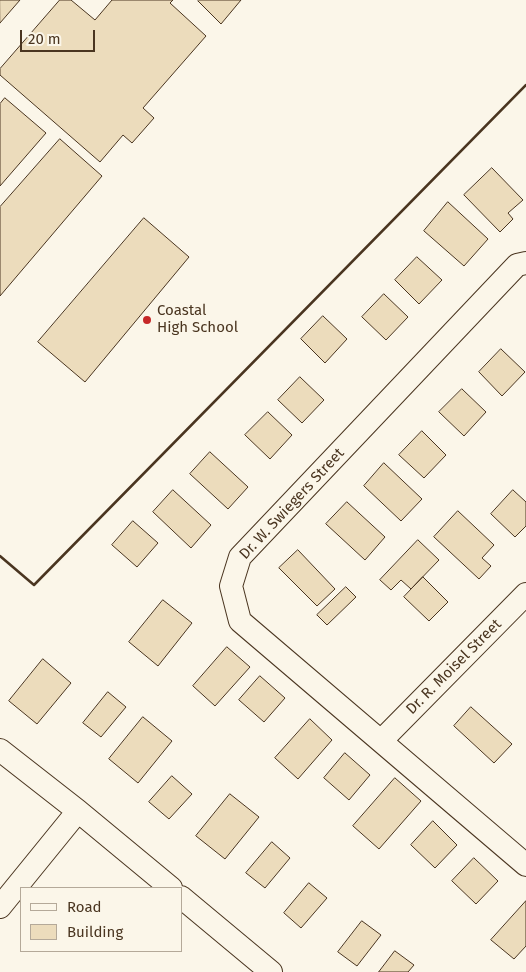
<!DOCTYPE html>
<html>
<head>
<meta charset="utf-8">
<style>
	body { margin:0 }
	#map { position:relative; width:526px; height:972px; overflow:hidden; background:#fbf6e9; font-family:"Fira Sans",sans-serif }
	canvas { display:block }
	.legend { position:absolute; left:20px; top:887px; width:162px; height:65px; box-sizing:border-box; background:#fbf6e9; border:1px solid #b4a999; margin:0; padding:6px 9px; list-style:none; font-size:15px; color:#4a3520 }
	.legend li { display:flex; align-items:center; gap:10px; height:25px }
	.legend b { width:25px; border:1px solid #b4a999 }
	.scale { position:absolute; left:20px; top:30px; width:75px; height:22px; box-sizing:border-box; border:2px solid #4a3520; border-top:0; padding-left:6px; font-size:15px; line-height:18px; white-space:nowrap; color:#4a3520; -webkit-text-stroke:4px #fbf6e9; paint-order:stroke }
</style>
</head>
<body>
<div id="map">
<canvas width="526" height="972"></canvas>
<ul class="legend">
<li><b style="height:6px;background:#fbf6e9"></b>Road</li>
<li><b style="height:14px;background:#ecdcbc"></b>Building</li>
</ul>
<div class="scale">20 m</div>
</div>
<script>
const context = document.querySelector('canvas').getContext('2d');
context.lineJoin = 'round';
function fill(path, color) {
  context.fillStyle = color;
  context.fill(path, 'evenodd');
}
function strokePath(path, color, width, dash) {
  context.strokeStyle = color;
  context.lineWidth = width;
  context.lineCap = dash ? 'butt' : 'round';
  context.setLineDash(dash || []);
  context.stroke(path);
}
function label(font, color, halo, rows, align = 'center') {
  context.font = font + ' "Fira Sans",sans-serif';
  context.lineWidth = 4;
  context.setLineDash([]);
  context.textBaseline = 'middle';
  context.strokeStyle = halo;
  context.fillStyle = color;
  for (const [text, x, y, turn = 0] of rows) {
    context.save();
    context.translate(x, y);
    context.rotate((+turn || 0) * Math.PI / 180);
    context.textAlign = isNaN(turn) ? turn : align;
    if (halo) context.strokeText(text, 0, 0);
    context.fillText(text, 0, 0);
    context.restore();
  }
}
const building = new Path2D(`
	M0 0H20L0 23Z
	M60 0H71L95 20 112 0H173L170 3 206 36 143 108 154 118 132 143 123 135 100 162 0 75V69Z
	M199 0H241L221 24 198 1Z
	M5 98 46 133 0 186V104Z
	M60 139 102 176 0 296V207Z
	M492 168 523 200 508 213 513 219 500 232 464 195Z
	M448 202 488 239 464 266 424 231Z
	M144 218 189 257 85 382 38 342Z
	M417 257 442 280 419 304 395 280Z
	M384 294 408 317 386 340 362 317Z
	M323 316 347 339 325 363 301 339Z
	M501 349 525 372 502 396 479 372Z
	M300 377 324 400 302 423 278 400Z
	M462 389 486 412 464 436 439 412Z
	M268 412 292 435 270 459 245 435Z
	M422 431 446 455 424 478 399 455Z
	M210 452 248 487 228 509 190 474Z
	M384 463 422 499 401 521 364 486Z
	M173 490 211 525 191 548 153 512Z
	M513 490 526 502V526L515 537 491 514Z
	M347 502 385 537 365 560 326 524Z
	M458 511 494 545 482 558 491 566 479 579 434 537Z
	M133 521 158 543 137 567 112 545Z
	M418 540 439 560 411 589 401 580 391 590 380 580Z
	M298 550 335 589 317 606 279 568Z
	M423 577 448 602 429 621 404 597Z
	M346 587 356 597 327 625 317 615Z
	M163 600 192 623 158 666 129 642Z
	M227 647 250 667 215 706 193 686Z
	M43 659 71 683 37 724 9 701Z
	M260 676 285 698 264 722 239 700Z
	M108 692 126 707 101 737 83 723Z
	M471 707 512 744 494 763 454 726Z
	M143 717 172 741 138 783 109 759Z
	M310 719 332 740 298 779 275 758Z
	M345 753 370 775 349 800 324 778Z
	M172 776 192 794 169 819 149 802Z
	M395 778 421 801 379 849 353 826Z
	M230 794 259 817 225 859 196 836Z
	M433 821 457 845 435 868 411 845Z
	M272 842 290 858 265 888 246 873Z
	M474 858 498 881 476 904 452 881Z
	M309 883 327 898 301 928 284 913Z
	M526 901V946L514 959 491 940Z
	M362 921 381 935 357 966 338 952Z
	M395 951 414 965 408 972H379Z`);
fill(building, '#ecdcbc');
strokePath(building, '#4a3520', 1);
const minor = new Path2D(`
	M526 263 517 265 240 557 231 586 240 621 526 865
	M381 741 526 594
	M0 750 78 811 171 888
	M181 897 271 972
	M0 907 78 811`);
strokePath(minor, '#4a3520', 24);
strokePath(minor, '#fbf6e9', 22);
strokePath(new Path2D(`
	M0 556 34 585 526 85`), '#4a3520', 2.5);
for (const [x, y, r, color] of [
	[147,320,5,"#c62828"]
]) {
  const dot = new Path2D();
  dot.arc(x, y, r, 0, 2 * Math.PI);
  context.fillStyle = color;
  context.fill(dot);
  strokePath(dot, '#fbf6e9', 2);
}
label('15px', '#4a3520', '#fbf6e9', [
	["Coastal",157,311],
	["High School",157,328]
], 'left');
label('15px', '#4a3520', '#fbf6e9', [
	["Dr. W. Swiegers Street",292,504,-47],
	["Dr. R. Moisel Street",454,667,-45]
]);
</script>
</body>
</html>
